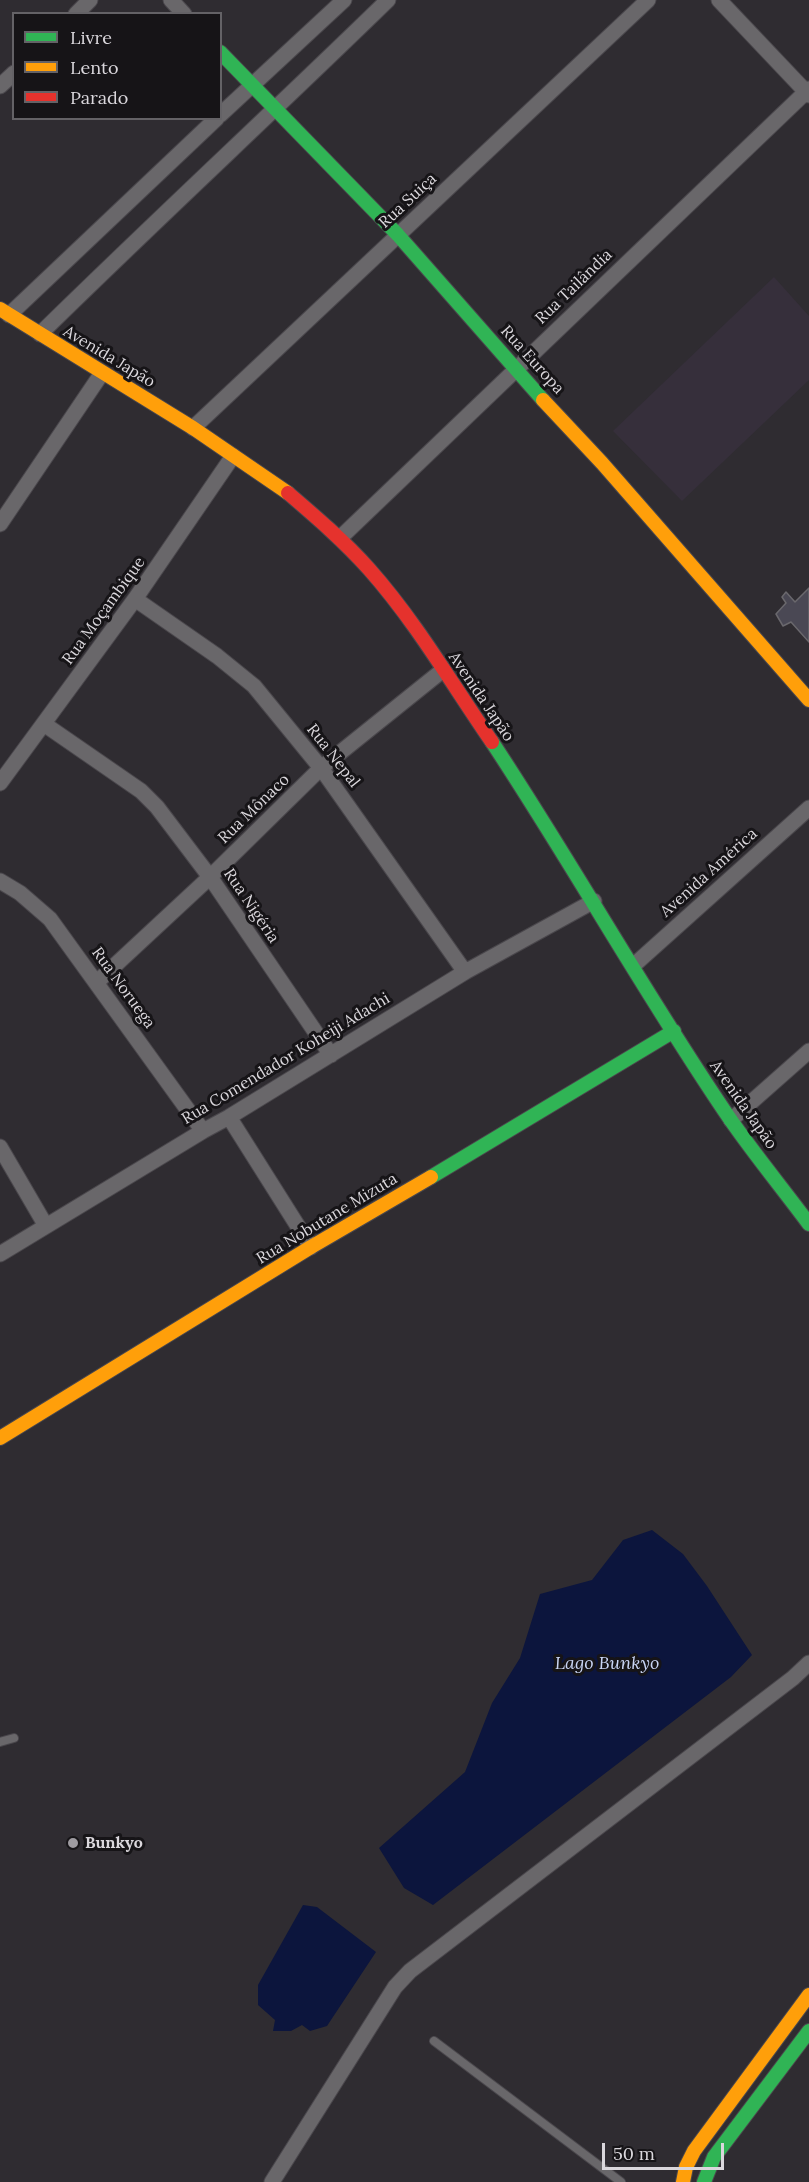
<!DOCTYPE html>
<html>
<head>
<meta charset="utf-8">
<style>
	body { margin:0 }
	#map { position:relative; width:809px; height:2182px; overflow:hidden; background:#2f2c31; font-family:Lora,serif }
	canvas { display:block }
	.legend { position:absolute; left:12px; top:12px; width:210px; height:108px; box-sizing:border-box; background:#161417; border:2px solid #646266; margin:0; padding:8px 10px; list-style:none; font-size:18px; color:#dad7dc }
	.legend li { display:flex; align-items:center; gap:12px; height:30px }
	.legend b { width:30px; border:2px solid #646266 }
	.scale { position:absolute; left:602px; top:2143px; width:122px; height:27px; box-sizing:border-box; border:3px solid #dad7dc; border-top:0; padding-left:8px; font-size:18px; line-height:21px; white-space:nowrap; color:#dad7dc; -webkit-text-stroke:4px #161417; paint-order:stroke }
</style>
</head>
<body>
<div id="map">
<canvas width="809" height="2182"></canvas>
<ul class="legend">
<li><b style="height:8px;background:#30b455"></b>Livre</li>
<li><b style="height:8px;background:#ff9f0a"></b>Lento</li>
<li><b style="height:8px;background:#e5322d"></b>Parado</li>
</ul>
<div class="scale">50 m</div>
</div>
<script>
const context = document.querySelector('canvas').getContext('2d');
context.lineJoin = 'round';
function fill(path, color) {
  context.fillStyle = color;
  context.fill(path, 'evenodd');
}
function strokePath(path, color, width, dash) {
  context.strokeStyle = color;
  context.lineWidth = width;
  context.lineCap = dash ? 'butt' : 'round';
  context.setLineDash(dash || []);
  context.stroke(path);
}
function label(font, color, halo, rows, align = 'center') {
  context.font = font + ' Lora,serif';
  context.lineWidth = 6;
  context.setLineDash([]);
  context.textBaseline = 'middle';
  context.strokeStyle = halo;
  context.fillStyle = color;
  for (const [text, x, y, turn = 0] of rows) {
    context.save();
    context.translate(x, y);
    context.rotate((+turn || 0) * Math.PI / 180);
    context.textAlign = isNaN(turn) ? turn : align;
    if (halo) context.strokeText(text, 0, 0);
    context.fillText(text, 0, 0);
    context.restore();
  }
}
fill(new Path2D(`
	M774 277 809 316V380L682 501 613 431Z`), '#362f3b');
fill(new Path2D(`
	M652 1530 683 1554 707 1586 752 1655 731 1677 433 1905 404 1888 379 1848 465 1772 492 1703 520 1658 540 1594 592 1580 623 1540Z
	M303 1905 317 1907 376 1952 327 2026 310 2031 302 2025 291 2031H273L275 2020 258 2005V1985Z`), '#0c153d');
const building = new Path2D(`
	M809 588V642L791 622 783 626 776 614 786 603 782 597 786 592 795 602Z`);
fill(building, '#4a4854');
strokePath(building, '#6a686d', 1.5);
const lane = new Path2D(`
	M0 1742 14 1738
	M434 2041 621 2182`);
const street = new Path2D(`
	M171 0 184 14
	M719 0 809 95
	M76 14 90 0
	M0 86 14 73
	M220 115 344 0
	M9 315 217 118
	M40 334C155 221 273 112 388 0
	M193 428 648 0
	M0 524 102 373
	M340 538 809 89
	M135 599 217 656 254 686 321 768 465 972
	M44 724 141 791 157 807 210 877 331 1055
	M0 783 135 599 233 456
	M0 881 20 893 50 919 203 1131
	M634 965 809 808
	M97 982 210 877 321 768 443 670
	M229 1117 311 1247
	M731 1120 809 1051
	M0 1147 46 1226
	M0 1254 203 1131 229 1117 465 972 594 901
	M272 2182 395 1987 410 1971 793 1678 809 1663`);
const fast = new Path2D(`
	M220 52 398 235 543 400
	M492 742C574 866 646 996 730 1119 755 1155 783 1189 809 1224
	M431 1177 674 1031
	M704 2182 714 2157 809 2031`);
const slow = new Path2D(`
	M0 309 193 428 288 493
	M543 400 602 463 809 700
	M0 1438 311 1247 431 1177
	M683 2182 686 2167 694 2151 809 1995`);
const jam = new Path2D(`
	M288 493C316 517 344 541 369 569 416 622 452 684 492 742`);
strokePath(lane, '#4a474c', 10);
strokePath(street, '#4a474c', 17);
strokePath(fast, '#4a474c', 16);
strokePath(slow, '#4a474c', 16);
strokePath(jam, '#4a474c', 16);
strokePath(lane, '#69676a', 8);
strokePath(street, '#69676a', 15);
strokePath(fast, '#30b455', 14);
strokePath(slow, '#ff9f0a', 14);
strokePath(jam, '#e5322d', 14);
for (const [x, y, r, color] of [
	[73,1843,6,"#9e9ba0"]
]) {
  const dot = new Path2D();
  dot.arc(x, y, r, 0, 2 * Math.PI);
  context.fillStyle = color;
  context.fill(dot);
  strokePath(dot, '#161417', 2);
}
label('16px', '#dad7dc', '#161417', [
	["Rua Suiça",408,201,-43],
	["Rua Tailândia",574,287,-44],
	["Avenida Japão",109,357,31],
	["Rua Europa",532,360,48],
	["Rua Moçambique",104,611,-54],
	["Avenida Japão",481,697,56],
	["Rua Nepal",333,756,52],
	["Rua Mônaco",254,809,-44],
	["Avenida América",709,873,-42],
	["Rua Nigéria",251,906,56],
	["Rua Noruega",123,988,54],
	["Rua Comendador Koheiji Adachi",286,1059,-31],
	["Avenida Japão",743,1105,55],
	["Rua Nobutane Mizuta",327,1219,-31]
]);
label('bold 16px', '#dad7dc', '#161417', [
	["Bunkyo",85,1843]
], 'left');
label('italic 18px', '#c9d5f5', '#161417', [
	["Lago Bunkyo",607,1664]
]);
</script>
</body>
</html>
